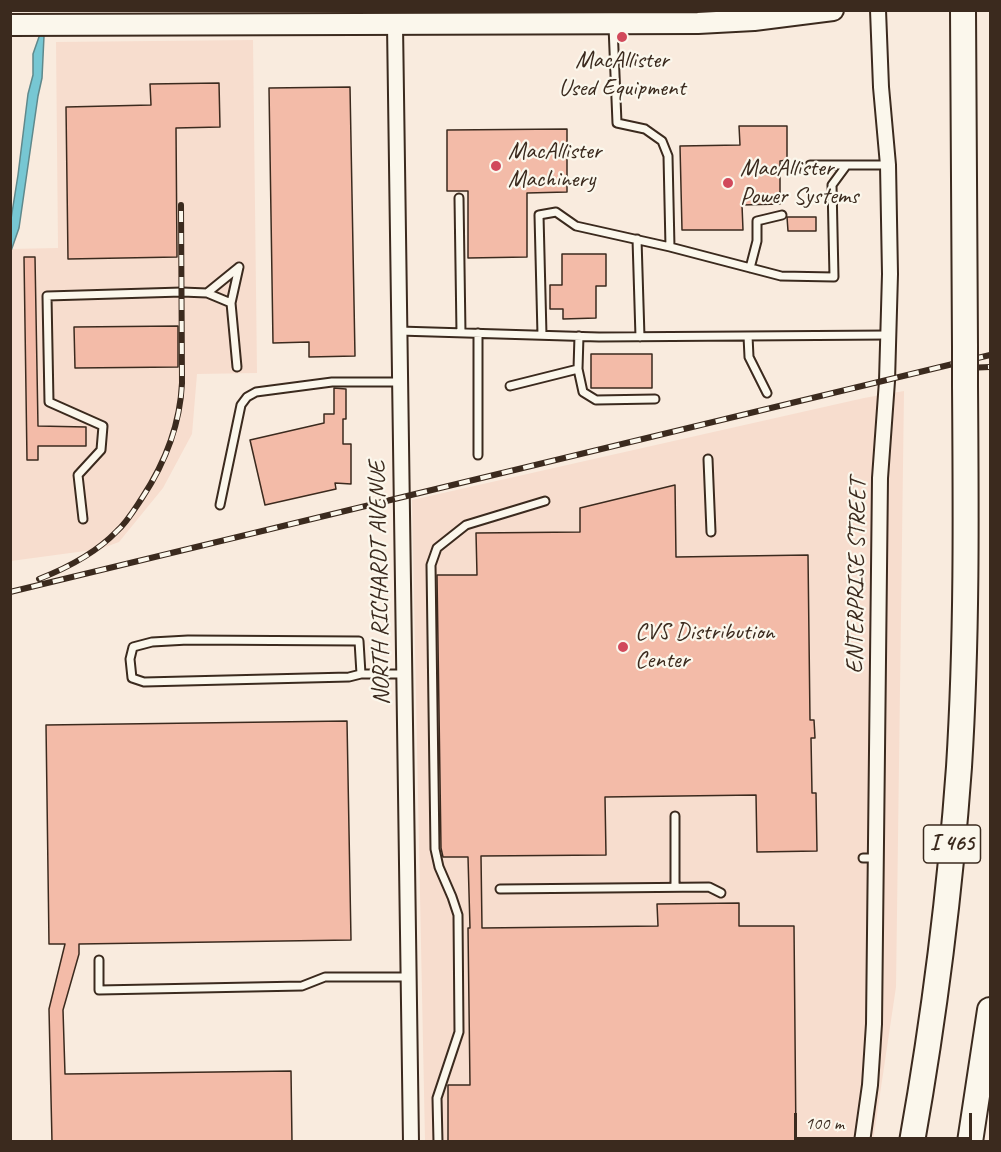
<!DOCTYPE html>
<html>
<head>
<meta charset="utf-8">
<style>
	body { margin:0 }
	#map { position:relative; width:1001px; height:1152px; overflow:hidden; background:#f9ebde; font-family:Caveat,sans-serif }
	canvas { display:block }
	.frame { position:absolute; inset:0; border:12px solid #3b2a1e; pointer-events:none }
	.scale { position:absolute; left:794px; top:1113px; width:178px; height:27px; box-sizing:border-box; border:3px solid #3b2a1e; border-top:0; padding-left:8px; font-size:18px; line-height:21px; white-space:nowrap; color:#3b2a1e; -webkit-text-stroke:4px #fbf7ec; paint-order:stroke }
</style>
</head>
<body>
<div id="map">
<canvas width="1001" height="1152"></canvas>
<div class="frame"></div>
<div class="scale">100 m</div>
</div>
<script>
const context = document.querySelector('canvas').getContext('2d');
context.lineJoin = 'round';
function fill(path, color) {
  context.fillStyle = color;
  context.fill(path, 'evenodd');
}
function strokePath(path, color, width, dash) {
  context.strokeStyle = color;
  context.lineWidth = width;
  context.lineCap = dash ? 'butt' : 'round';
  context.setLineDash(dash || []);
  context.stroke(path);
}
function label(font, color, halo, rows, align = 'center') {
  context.font = font + ' Caveat,sans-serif';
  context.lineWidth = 4.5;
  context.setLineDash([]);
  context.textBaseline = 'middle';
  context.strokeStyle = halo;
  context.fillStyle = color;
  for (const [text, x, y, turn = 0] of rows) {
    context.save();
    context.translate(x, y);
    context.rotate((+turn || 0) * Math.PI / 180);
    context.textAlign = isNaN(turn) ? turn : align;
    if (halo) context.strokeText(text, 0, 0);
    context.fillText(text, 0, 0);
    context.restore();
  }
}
fill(new Path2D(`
	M253 40 257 373 197 374 192 434 163 488 119 542 100 549 11 561 10 249 58 248 56 42Z
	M904 391 896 987 873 1141H425L412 500 864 398Z`), '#f7ddce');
fill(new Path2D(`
	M467 11H720L687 13 632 12 572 15 540 13H493Z`), '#c3da90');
const water = new Path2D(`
	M40 34 44 36 42 78 38 96 19 228 11 251V219L18 175 28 94 33 75V54Z`);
fill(water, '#77c7d3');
strokePath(water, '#5f888b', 1.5);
const building = new Path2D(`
	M219 83 220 127 176 128 177 257 68 259 66 107 151 105 150 84Z
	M350 87 355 356 309 357V342L273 343 269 88Z
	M739 126H787V160L780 161V204L742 205 743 230H682L680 146 740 145Z
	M567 129V192L527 193V257L468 258V191H447V130Z
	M787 217H816V231H788Z
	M562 254H606V286H596V318L563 319V309H550V285H562Z
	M24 257H35L38 426 86 427V446H38V460H27Z
	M178 326V367L75 368 74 327Z
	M591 354H652V388H591Z
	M334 388 346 389V419H343V444H351V484L335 483 336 489 265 505 250 440 324 423V414H334Z
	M675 485 676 557 808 555 810 720H814L815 738H811L812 793H816L817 851 757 852 756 795 605 797 606 855 481 856 482 928 658 926 657 904 739 903V926H794L796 1142H448V1085H470L468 928H470L468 857H443L441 848 437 575H477L476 533 580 532V508Z
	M347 721 351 940 79 944V954L63 1010 65 1074 291 1071 292 1142H52L49 1009 65 944H49L46 725Z`);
fill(building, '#f3bba8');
strokePath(building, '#3b2a1e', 1.5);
const service = new Path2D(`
	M613 26 617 123 645 129 662 141 668 156 670 247 781 276 834 277 832 185 846 166
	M810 165H888
	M459 198 461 333
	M637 239 640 337
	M750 268 757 241V221L782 215
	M207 293 231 303 239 267
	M231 303 237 367
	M399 331 599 337 889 335
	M478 333V455
	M542 335 539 215 556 212 576 226 670 247
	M748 336 749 357 767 393
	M578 369 583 392 596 400 655 399
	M510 386 578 369 579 336
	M708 459 711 532
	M220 505 241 405 247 397 256 392 332 382H400
	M83 519 78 475 101 450 103 426 49 402 47 296 182 292 207 293 239 267
	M361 674 349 677 144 682 132 678 130 659 133 647 152 642 188 640 359 641 361 674H404
	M863 858H876
	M675 887V816
	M500 889 709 887 721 893
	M99 960V990L302 986 325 977H409
	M438 1142 437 1098 459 1032 458 915 452 897 439 867 435 849 431 565 437 548 466 525 545 501`);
const minor = new Path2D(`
	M395 25 411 1142
	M862 1142 870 1085 874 1024 880 478 887 381 890 274 888 165 881 87 878 10`);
const secondary = new Path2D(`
	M10 25 698 23 754 20 833 10`);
const motorway = new Path2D(`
	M963 10 965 347
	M912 1142C934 1018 950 892 959 767 967 640 966 512 965 385
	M970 1142 990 1010`);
strokePath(service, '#3b2a1e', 11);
strokePath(minor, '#3b2a1e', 18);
strokePath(secondary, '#3b2a1e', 24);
strokePath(motorway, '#3b2a1e', 28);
strokePath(service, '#fbf7ec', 7);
strokePath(minor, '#fbf7ec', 14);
strokePath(secondary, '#fbf7ec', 20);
strokePath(motorway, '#fbf7ec', 24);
const rail = new Path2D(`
	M966 368 990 367
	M39 579C67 568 96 553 117 531 127 522 134 510 142 498 165 463 180 426 182 383L181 205
	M10 592 990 355`);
strokePath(rail, '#3b2a1e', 6);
strokePath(rail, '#fbf7ec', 4, [11]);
const motorwayBridge = new Path2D(`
	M965 347V385`);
strokePath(motorwayBridge, '#3b2a1e', 28, []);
strokePath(motorwayBridge, '#fbf7ec', 24);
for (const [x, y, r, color] of [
	[622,37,6,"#d1495b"],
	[496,166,6,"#d1495b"],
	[728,183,6,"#d1495b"],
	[623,647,6,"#d1495b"]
]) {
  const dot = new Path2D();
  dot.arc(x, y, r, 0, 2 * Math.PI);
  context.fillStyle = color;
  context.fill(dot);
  strokePath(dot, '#fbf7ec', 2);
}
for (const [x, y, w] of [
	[952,844,57]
]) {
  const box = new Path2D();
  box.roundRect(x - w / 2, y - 19, w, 38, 4.5);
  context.fillStyle = '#fbf7ec';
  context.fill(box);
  strokePath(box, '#3b2a1e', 1.5);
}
label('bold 22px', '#3b2a1e', null, [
	["I 465",952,844]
]);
label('24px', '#3b2a1e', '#fbf7ec', [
	["MacAllister",622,61,"center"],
	["Used Equipment",622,89,"center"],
	["MacAllister",508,152],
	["Machinery",508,180],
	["MacAllister",740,169],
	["Power Systems",740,197],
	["CVS Distribution",635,633],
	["Center",635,661]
], 'left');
label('24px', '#3b2a1e', '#fbf7ec', [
	["ENTERPRISE STREET",857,576,-89],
	["NORTH RICHARDT AVENUE",380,583,-91]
]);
</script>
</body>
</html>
